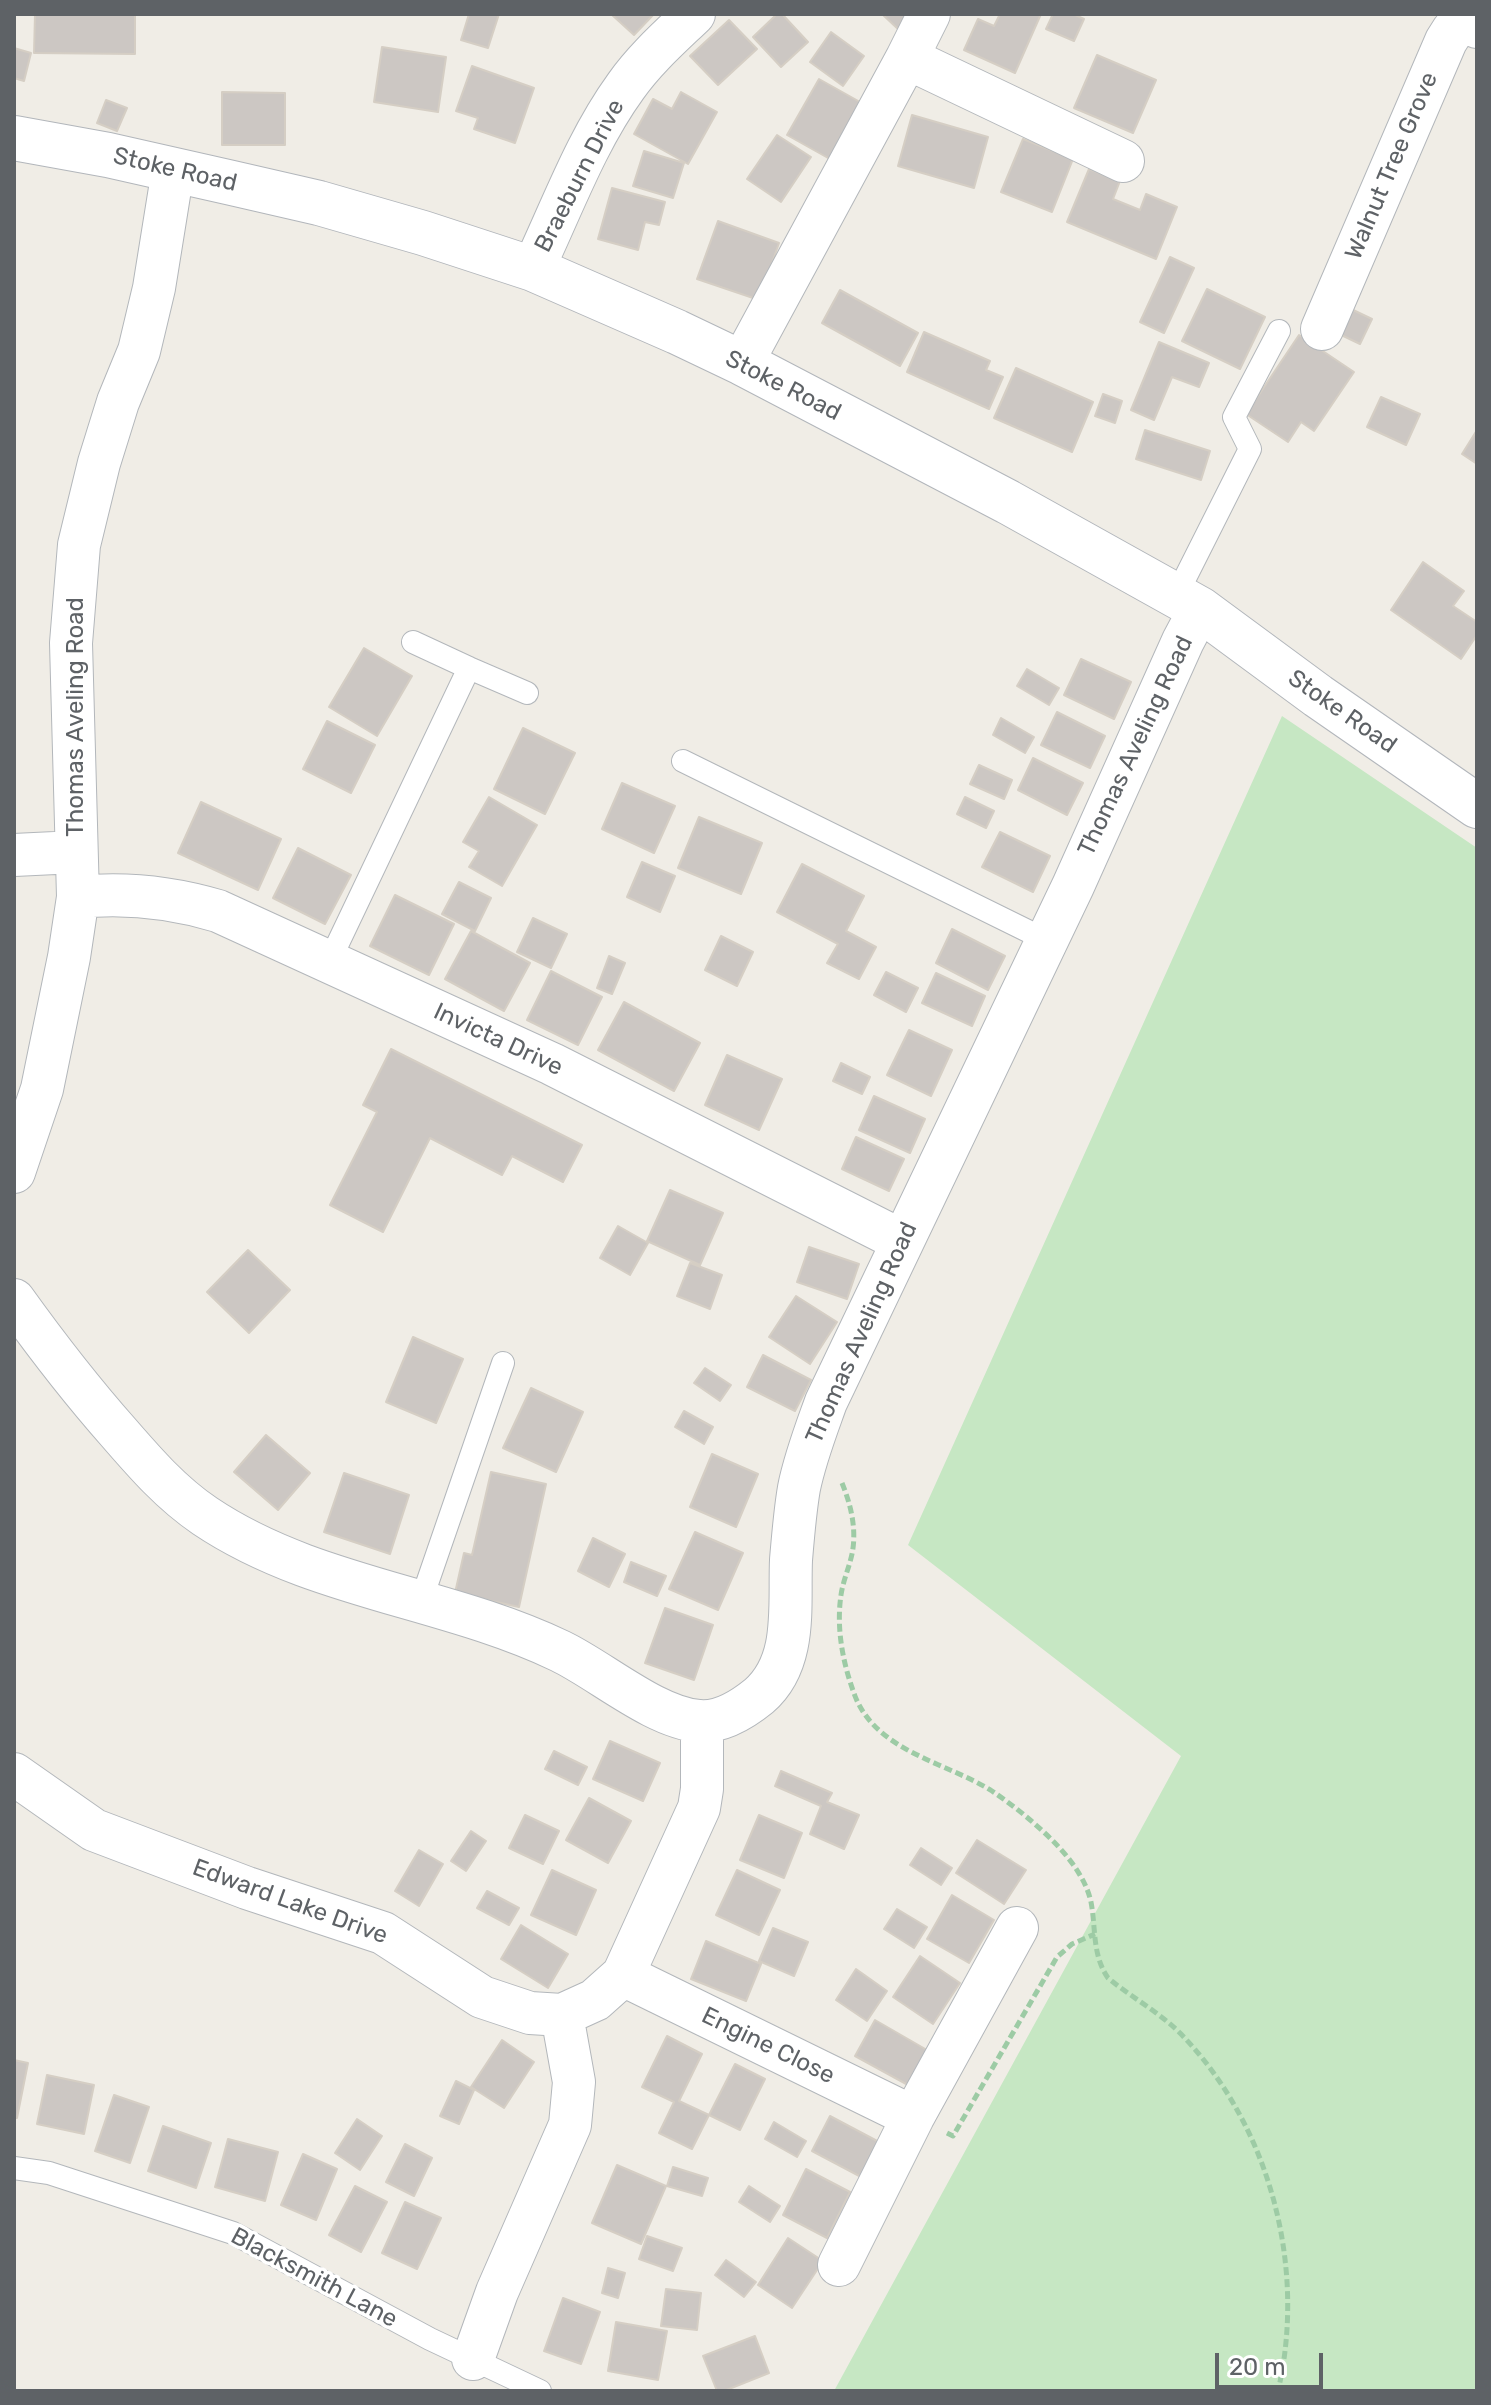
<!DOCTYPE html>
<html>
<head>
<meta charset="utf-8">
<style>
	body { margin:0 }
	#map { position:relative; width:1491px; height:2405px; overflow:hidden; background:#f0ede6; font-family:Rubik,sans-serif }
	canvas { display:block }
	.frame { position:absolute; inset:0; border:16px solid #5e6266; pointer-events:none }
	.scale { position:absolute; left:1215px; top:2353px; width:108px; height:36px; box-sizing:border-box; border:4px solid #5e6266; border-top:0; padding-left:10px; font-size:24px; line-height:28px; white-space:nowrap; color:#5e6266; -webkit-text-stroke:6px #fff; paint-order:stroke }
</style>
</head>
<body>
<div id="map">
<canvas width="1491" height="2405"></canvas>
<div class="frame"></div>
<div class="scale">20 m</div>
</div>
<script>
const context = document.querySelector('canvas').getContext('2d');
context.lineJoin = 'round';
function fill(path, color) {
  context.fillStyle = color;
  context.fill(path, 'evenodd');
}
function strokePath(path, color, width, dash) {
  context.strokeStyle = color;
  context.lineWidth = width;
  context.lineCap = dash ? 'butt' : 'round';
  context.setLineDash(dash || []);
  context.stroke(path);
}
function label(font, color, halo, rows, align = 'center') {
  context.font = font + ' Rubik,sans-serif';
  context.lineWidth = 7;
  context.setLineDash([]);
  context.textBaseline = 'middle';
  context.strokeStyle = halo;
  context.fillStyle = color;
  for (const [text, x, y, turn = 0] of rows) {
    context.save();
    context.translate(x, y);
    context.rotate((+turn || 0) * Math.PI / 180);
    context.textAlign = isNaN(turn) ? turn : align;
    if (halo) context.strokeText(text, 0, 0);
    context.fillText(text, 0, 0);
    context.restore();
  }
}
fill(new Path2D(`
	M1282 716 1477 848V2391H834L1181 1756 908 1545Z`), '#c6e7c3');
const building = new Path2D(`
	M35 14H135V54L34 53Z
	M469 14H499L488 48 461 40Z
	M611 14H654L634 35Z
	M777 14H782L808 42 781 67 753 37Z
	M882 14H914L899 30Z
	M1000 14H1041L1015 73 964 50 978 19 994 26Z
	M1053 14H1073L1084 19 1074 41 1046 29Z
	M729 20 757 49 718 85 690 56Z
	M831 32 864 56 843 86 810 62Z
	M382 47 446 57 438 112 374 102Z
	M14 48 31 53 24 81 14 78Z
	M1097 55 1156 80 1133 133 1074 108Z
	M472 66 534 88 515 143 474 129 478 118 456 111Z
	M819 79 869 107 837 163 787 135Z
	M222 92 285 93V145H222Z
	M681 92 717 112 688 164 634 134 653 99 672 109Z
	M106 100 127 108 117 131 97 123Z
	M912 115 988 137 974 188 898 166Z
	M777 135 811 157 781 202 747 179Z
	M1023 139 1073 159 1052 212 1001 192Z
	M644 151 684 163 673 198 633 186Z
	M1089 169 1120 181 1113 199 1140 210 1146 194 1177 207 1156 259 1067 222Z
	M612 188 665 202 659 225 645 222 638 250 598 239Z
	M718 221 779 243 759 300 697 279Z
	M1170 257 1194 268 1164 333 1140 322Z
	M1207 289 1265 317 1240 369 1182 341Z
	M840 290 918 333 900 366 822 323Z
	M1349 308 1372 319 1360 344 1337 333Z
	M924 332 990 361 986 370 1003 377 989 409 907 372Z
	M1299 335 1354 372 1314 431 1301 422 1288 442 1246 414Z
	M1159 342 1209 363 1199 387 1172 377 1154 420 1131 410Z
	M1016 368 1093 402 1072 452 994 418Z
	M1103 394 1122 401 1115 423 1095 416Z
	M1381 397 1420 414 1406 445 1367 427Z
	M1145 430 1210 451 1201 480 1136 459Z
	M1477 430V464L1462 454Z
	M1423 562 1464 591 1453 606 1477 622V635L1461 659 1391 610Z
	M364 648 412 676 377 736 329 707Z
	M1081 659 1131 682 1114 719 1064 695Z
	M1027 669 1059 688 1049 705 1017 686Z
	M1057 712 1105 736 1090 768 1041 745Z
	M1001 718 1034 737 1025 753 993 735Z
	M327 721 375 745 351 793 303 769Z
	M523 728 575 753 545 814 494 789Z
	M1033 758 1083 783 1067 815 1018 790Z
	M979 765 1012 780 1004 799 970 784Z
	M622 783 675 806 654 853 602 829Z
	M489 797 537 825 502 886 469 867 479 851 463 842Z
	M965 797 994 811 986 828 957 814Z
	M201 802 281 839 258 890 178 853Z
	M699 817 762 843 741 894 678 868Z
	M1000 832 1050 856 1033 892 982 867Z
	M298 848 351 875 325 924 273 898Z
	M642 862 675 876 660 912 627 897Z
	M802 864 864 896 846 931 876 947 859 979 827 963 838 944 777 912Z
	M459 882 491 898 475 931 442 914Z
	M395 895 454 924 429 975 370 946Z
	M533 918 567 934 551 968 517 952Z
	M952 929 1005 956 988 990 936 963Z
	M471 931 530 963 504 1011 445 979Z
	M721 936 753 952 737 986 705 970Z
	M609 956 625 963 612 994 597 988Z
	M551 971 602 997 578 1045 527 1020Z
	M886 972 918 988 906 1012 874 995Z
	M936 973 985 996 972 1026 922 1003Z
	M624 1002 700 1043 674 1091 598 1050Z
	M909 1030 952 1050 931 1096 887 1075Z
	M391 1049 582 1145 563 1182 512 1156 502 1175 430 1138 383 1232 330 1205 377 1112 363 1105Z
	M727 1055 782 1079 759 1130 705 1105Z
	M841 1063 870 1077 862 1094 833 1081Z
	M874 1096 925 1119 910 1153 859 1130Z
	M856 1137 904 1159 889 1191 842 1169Z
	M670 1190 723 1213 700 1265 647 1241Z
	M618 1226 648 1243 630 1275 600 1258Z
	M809 1247 859 1264 847 1299 797 1282Z
	M248 1250 290 1290 249 1333 207 1292Z
	M690 1263 722 1275 710 1309 677 1296Z
	M796 1296 837 1322 810 1364 769 1337Z
	M413 1337 463 1359 436 1423 386 1402Z
	M763 1355 811 1380 795 1411 747 1387Z
	M705 1368 731 1385 720 1401 694 1383Z
	M531 1388 583 1412 556 1472 503 1448Z
	M684 1411 713 1427 704 1444 675 1427Z
	M266 1435 310 1473 278 1510 234 1472Z
	M712 1454 758 1474 736 1527 690 1507Z
	M491 1472 546 1484 519 1607 455 1593 464 1553 472 1555Z
	M344 1473 409 1495 390 1554 324 1532Z
	M695 1532 743 1553 718 1610 669 1589Z
	M593 1538 625 1554 609 1587 578 1571Z
	M631 1562 666 1576 657 1596 624 1582Z
	M665 1608 713 1625 694 1680 645 1663Z
	M610 1741 660 1763 643 1801 593 1779Z
	M554 1751 587 1767 578 1785 545 1769Z
	M781 1771 832 1793 827 1802 859 1815 844 1849 810 1834 821 1806 775 1786Z
	M589 1798 631 1821 608 1863 566 1840Z
	M525 1815 559 1831 543 1864 509 1848Z
	M759 1815 802 1833 784 1878 740 1860Z
	M471 1831 486 1841 466 1871 451 1861Z
	M977 1840 1026 1870 1004 1904 956 1873Z
	M921 1848 952 1868 941 1885 910 1865Z
	M419 1850 443 1864 419 1906 395 1891Z
	M552 1870 596 1890 576 1935 531 1915Z
	M737 1870 780 1890 759 1935 716 1915Z
	M487 1891 519 1908 509 1925 477 1908Z
	M952 1895 994 1920 969 1963 927 1939Z
	M897 1909 927 1927 914 1948 884 1929Z
	M521 1925 568 1954 548 1988 501 1959Z
	M773 1928 808 1942 794 1976 759 1961Z
	M706 1941 761 1964 746 2001 691 1979Z
	M920 1956 960 1983 933 2024 893 1997Z
	M856 1969 887 1991 867 2021 836 2000Z
	M875 2020 927 2050 908 2085 855 2056Z
	M667 2036 702 2054 679 2101 709 2115 692 2149 659 2133 674 2102 642 2087Z
	M502 2040 534 2062 504 2108 471 2087Z
	M14 2060 28 2063 17 2118H14Z
	M735 2064 765 2079 740 2130 709 2115Z
	M47 2075 94 2085 84 2134 37 2124Z
	M456 2081 474 2090 459 2124 440 2116Z
	M114 2095 149 2107 130 2163 95 2151Z
	M830 2116 881 2143 863 2178 812 2151Z
	M357 2119 382 2136 360 2170 335 2153Z
	M774 2122 806 2141 797 2157 765 2139Z
	M163 2126 211 2143 196 2188 148 2171Z
	M228 2139 278 2152 265 2201 215 2187Z
	M405 2144 432 2158 414 2196 386 2182Z
	M303 2154 337 2169 316 2220 281 2205Z
	M617 2165 666 2186 641 2244 592 2223Z
	M673 2167 708 2178 702 2196 667 2186Z
	M806 2169 850 2192 827 2238 783 2215Z
	M355 2186 387 2202 361 2252 329 2235Z
	M749 2186 780 2206 770 2222 739 2202Z
	M405 2202 441 2218 417 2269 382 2253Z
	M647 2236 682 2248 673 2271 639 2259Z
	M788 2238 823 2261 792 2308 758 2285Z
	M726 2260 756 2282 744 2297 715 2275Z
	M608 2268 625 2273 618 2298 602 2293Z
	M666 2289 701 2293 697 2330 661 2326Z
	M563 2298 600 2312 581 2364 544 2351Z
	M616 2322 667 2331 658 2380 608 2371Z
	M755 2336 769 2373 724 2391H717L703 2356Z`);
fill(building, '#ccc7c3');
strokePath(building, '#d5cec4', 2);
const lane = new Path2D(`
	M1176 596 1250 449 1234 417 1279 331
	M413 642 469 668
	M683 761 1046 940
	M329 962 469 668 527 693
	M421 1601 503 1363
	M14 2168 49 2173 233 2233 430 2339 540 2391`);
const street = new Path2D(`
	M929 14 907 58 1123 161
	M533 269C562 208 586 141 626 86 645 59 670 37 694 14
	M1322 329 1446 41 1453 30 1467 22 1477 27
	M742 363 907 58
	M14 855 76 852
	M78 897C127 892 171 897 218 911L552 1064 902 1241
	M14 1172 42 1089 69 957 78 897 71 643 79 545 99 463 118 402 139 351 154 288 173 170
	M14 1300C47 1346 81 1390 119 1433 145 1463 171 1493 205 1516 312 1588 445 1596 560 1651 600 1670 655 1718 699 1721 721 1723 743 1709 759 1696 798 1662 789 1606 791 1560 793 1536 795 1511 799 1488 805 1458 816 1430 826 1402L1073 886 1183 641 1200 609
	M14 1774 94 1830 247 1888 383 1933 482 1997 530 2013 562 2015 595 2000 623 1975 699 1808 702 1789V1722
	M623 1975 913 2117
	M839 2265 913 2117 1017 1928
	M473 2359 497 2292 570 2125 574 2082 562 2015`);
const secondary = new Path2D(`
	M14 138 108 155 232 183 319 203 423 233 533 269 677 332 742 363 1008 502 1200 609 1318 696 1477 806`);
strokePath(lane, '#b3b7bb', 24);
strokePath(street, '#b3b7bb', 44);
strokePath(secondary, '#b2b6bb', 46);
strokePath(new Path2D(`
	M842 1483C851 1505 857 1530 852 1554 849 1568 843 1581 841 1595 836 1629 843 1664 855 1696 877 1752 946 1762 992 1791 1013 1805 1035 1823 1053 1841 1069 1857 1086 1879 1091 1902 1096 1928 1092 1955 1108 1978 1131 1997 1159 2012 1181 2034 1270 2126 1307 2267 1278 2391
	M947 2133 953 2136 1057 1957 1072 1944 1095 1934`), '#9dcba5', 5, [8, 4]);
strokePath(lane, '#fff', 22);
strokePath(street, '#fff', 42);
strokePath(secondary, '#fff', 44);
label('24px', '#5e6266', '#fff', [
	["Walnut Tree Grove",1392,166,-67],
	["Stoke Road",175,170,13],
	["Braeburn Drive",580,176,-63],
	["Stoke Road",783,386,27],
	["Stoke Road",1342,712,35],
	["Thomas Aveling Road",76,717,-90],
	["Thomas Aveling Road",1136,746,-65],
	["Invicta Drive",498,1040,25],
	["Thomas Aveling Road",862,1333,-66],
	["Edward Lake Drive",290,1902,20],
	["Engine Close",768,2046,26],
	["Blacksmith Lane",314,2278,28]
]);
</script>
</body>
</html>
